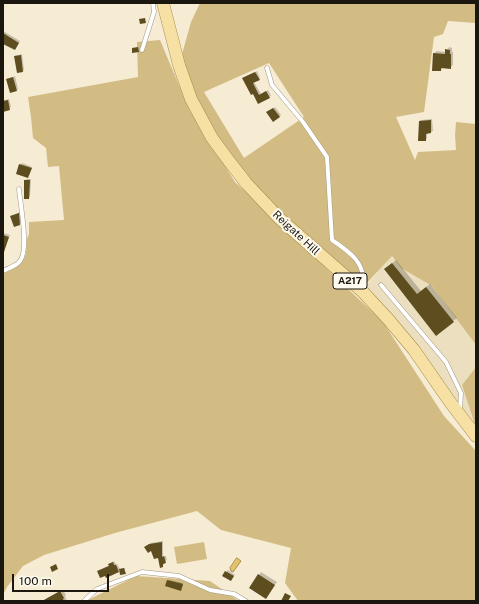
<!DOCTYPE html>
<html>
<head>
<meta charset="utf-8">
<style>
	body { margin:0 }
	#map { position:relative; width:479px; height:604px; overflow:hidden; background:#f6ecd4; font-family:"Public Sans",sans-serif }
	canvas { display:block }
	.frame { position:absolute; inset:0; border:4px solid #1b170f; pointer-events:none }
	.scale { position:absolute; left:12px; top:574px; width:97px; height:18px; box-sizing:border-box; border:2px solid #1b170f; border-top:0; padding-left:5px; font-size:12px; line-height:14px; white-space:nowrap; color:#1b170f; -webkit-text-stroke:3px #fefaf0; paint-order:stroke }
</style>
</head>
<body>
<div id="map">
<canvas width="479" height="604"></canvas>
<div class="frame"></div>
<div class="scale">100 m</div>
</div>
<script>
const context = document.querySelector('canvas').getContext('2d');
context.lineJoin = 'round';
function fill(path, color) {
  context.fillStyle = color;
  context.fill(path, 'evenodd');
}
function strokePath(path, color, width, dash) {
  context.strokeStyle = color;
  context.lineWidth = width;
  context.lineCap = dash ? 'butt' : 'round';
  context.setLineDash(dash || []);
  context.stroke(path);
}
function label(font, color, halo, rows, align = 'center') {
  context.font = font + ' "Public Sans",sans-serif';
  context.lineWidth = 4;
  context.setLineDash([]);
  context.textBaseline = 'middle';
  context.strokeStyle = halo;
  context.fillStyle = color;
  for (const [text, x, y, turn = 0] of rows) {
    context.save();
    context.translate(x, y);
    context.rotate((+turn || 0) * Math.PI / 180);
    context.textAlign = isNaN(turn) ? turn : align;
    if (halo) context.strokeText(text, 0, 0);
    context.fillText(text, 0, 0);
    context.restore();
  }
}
fill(new Path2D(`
	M391 256 401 268 432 286 476 345V367L462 385 475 425 362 291Z`), '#ecdfc0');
fill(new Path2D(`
	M200 3H476V23L448 21 443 34 434 37 424 112 396 117 415 160 418 152 456 150 455 135 456 122 476 124V345L432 286 401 268 392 256 366 284 362 291 231 164 179 65 191 22ZM269 63 304 117 244 158 204 92Z
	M160 40 189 109 235 182 383 322 444 416 476 451V601H298L285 583 291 548 221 530 197 511 115 533 44 555 23 566 7 587 3 595V273L17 266 24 259 26 253 27 239 29 234V222L64 220 59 166 48 167 46 148 33 138 31 117 28 97 138 77 137 42Z
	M476 367V436L475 425 462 385Z
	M204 542 207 559 177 564 174 547Z
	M136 576 210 581 239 601H86Z`), '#d3bc84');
const water = new Path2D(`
	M237 558 241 561 233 572 231 571 230 568Z`);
fill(water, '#e4c16c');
strokePath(water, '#a88e50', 1);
fill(new Path2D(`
	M3 31 20 41 16 48 3 42Z
	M449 47 452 48V52H453V65L450 68 444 67 441 70 434 54 436 51 446 52Z
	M22 54 24 70 23 71 15 56Z
	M257 71 260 78 254 82 261 94 268 90 271 96 259 103 245 77Z
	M15 76 18 89 17 90 7 80Z
	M9 99 11 107 3 111V101Z
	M275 107 281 115 279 117 269 111Z
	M432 119 433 131 431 132 427 133V138L426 140 420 121 421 120Z
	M22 163 32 167 28 177 20 165Z
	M27 179H31L30 196 29 198 25 180Z
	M20 212 21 223 19 224 11 216Z
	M3 233 10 235 3 253Z
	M396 260 421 291 430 284 457 318 436 334 389 266Z
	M163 541V556H166L167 560 164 562 163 566 158 557 147 546 151 543Z
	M114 561 116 564H117L120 569 125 568V573L120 570 118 571H98L109 565 111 563Z
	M228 570 235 575 232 578 226 572Z
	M261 572 277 582 268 595 251 588Z
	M169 580 183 583 182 588 181 589 168 581Z
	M63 590 66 595 65 596 67 601H45L48 598Z`), '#0003');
fill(new Path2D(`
	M145 18 146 23 140 24 139 19Z
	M3 33 19 43 15 50 3 44Z
	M138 47 139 52 132 53V48Z
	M445 49 450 50V54H451V69L441 68V71H432L433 53 445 54Z
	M21 55 23 72 17 73 14 56Z
	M255 72 260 80 253 83 259 95 266 91 270 98 258 104 253 94 251 95 242 78Z
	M13 77 17 91 10 93 6 79Z
	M8 100 10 110 3 112V101Z
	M273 108 280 117 273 122 266 112Z
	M431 120V133L426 134V141H418L419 121Z
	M19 164 32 168 28 178 16 174Z
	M24 180H30L29 199H24Z
	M19 213 20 225 14 227 10 216Z
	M3 235 9 237 4 252H3Z
	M392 263 417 294 426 287 454 322 436 336 384 269Z
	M162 542V557L164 556 166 563 163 564V567L160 568 158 558 154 559 151 551 148 553 144 547 149 544Z
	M113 562 114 565H116L119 572 106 578 105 576 100 578 97 571 109 566 108 564Z
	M56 564 58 569 52 572 50 567Z
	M124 568 126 574 120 575 119 569Z
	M225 571 234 576 231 581 222 576Z
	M258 574 275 585 266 599 249 588Z
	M167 580 183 584 181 591 165 586Z
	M60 591 64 598 63 599 64 601H42Z
	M285 593 291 596 288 601H281Z`), '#5e4d1f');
const service = new Path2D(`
	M142 50 154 12 153 3
	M267 68 272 85 303 122 327 157 332 240C350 252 368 264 362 289
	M3 271C8 268 16 266 19 262 30 252 20 203 19 189
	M381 285 446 362 461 393 460 409
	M84 601 97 589 142 572 179 576 210 590 234 594 246 601`);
const primary = new Path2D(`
	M163 3 179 65 191 99 212 138 229 161 246 183 279 218 362 291 388 319 414 350 450 402 476 436`);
strokePath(service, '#a29983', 5);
strokePath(primary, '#a78c49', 13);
strokePath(service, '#fff', 4);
strokePath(primary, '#f7e0a4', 12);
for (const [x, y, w] of [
	[350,281,34]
]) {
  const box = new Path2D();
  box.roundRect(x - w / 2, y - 8, w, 16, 3);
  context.fillStyle = '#fefaf0';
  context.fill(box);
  strokePath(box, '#1b170f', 1);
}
label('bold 10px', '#1b170f', null, [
	["A217",350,281]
]);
label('11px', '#1b170f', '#fefaf0', [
	["Reigate Hill",296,233,43]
]);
</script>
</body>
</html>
